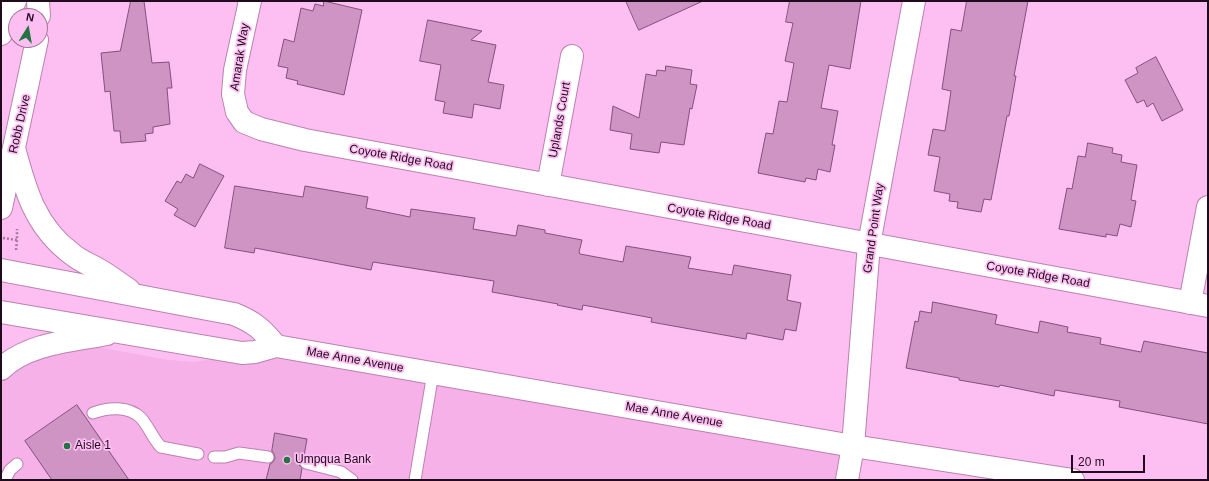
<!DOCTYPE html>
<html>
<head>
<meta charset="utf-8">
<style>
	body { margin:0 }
	#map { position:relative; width:1209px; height:481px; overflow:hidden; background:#fdbff1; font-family:Helvetica,sans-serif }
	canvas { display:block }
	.frame { position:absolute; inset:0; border:2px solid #200a1d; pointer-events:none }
	.north { position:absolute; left:8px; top:8px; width:40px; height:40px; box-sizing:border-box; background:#fdbff1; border:1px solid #a5779c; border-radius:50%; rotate:11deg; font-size:11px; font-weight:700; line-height:16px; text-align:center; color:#200a1d }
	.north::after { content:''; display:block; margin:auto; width:14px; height:18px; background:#237343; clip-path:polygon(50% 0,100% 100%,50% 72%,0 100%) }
	.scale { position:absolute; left:1071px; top:455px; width:74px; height:18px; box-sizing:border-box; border:2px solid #200a1d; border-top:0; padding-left:5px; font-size:12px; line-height:14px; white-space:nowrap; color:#200a1d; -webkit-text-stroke:3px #fdbff1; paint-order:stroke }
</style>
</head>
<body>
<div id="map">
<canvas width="1209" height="481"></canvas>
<div class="frame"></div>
<div class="north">N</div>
<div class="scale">20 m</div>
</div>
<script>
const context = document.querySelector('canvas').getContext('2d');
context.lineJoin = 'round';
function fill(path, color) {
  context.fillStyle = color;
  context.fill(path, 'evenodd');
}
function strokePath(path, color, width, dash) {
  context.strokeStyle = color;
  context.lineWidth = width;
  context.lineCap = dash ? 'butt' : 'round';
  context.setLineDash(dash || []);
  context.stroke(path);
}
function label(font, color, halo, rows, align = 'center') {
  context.font = font + ' Helvetica,sans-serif';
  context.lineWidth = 3.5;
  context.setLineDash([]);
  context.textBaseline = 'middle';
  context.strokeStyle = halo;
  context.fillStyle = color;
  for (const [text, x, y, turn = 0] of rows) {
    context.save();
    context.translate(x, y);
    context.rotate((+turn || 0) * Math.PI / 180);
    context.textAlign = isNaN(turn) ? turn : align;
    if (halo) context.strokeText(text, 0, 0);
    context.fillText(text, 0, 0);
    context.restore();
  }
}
fill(new Path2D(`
	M86 345 169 360 195 362 222 357 261 353 851 449 846 480H1V371L5 367Z`), '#f5b1e8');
const building = new Path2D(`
	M131 1H144L152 63 169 62 172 88H167L170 124 153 127V133L145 134 146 141 121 143 120 131H114L110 91 105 92 101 53 120 51Z
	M324 1 362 10 344 95 297 84 298 81 286 78 288 68 278 66 284 39 294 42 301 8 313 11 315 4 323 6Z
	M626 1H703L639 30Z
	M790 1H861L850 69 829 65 821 108 838 111 832 145H835L830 172 818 169 816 180 806 178 805 182 758 173 766 133 773 134 779 101 787 102 794 63 785 61 793 23 786 22Z
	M967 1H1028L1014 76H1016L1009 116H1007L991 200 984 199 981 212 957 208 958 202 949 201 950 194 934 191 940 157 928 155 933 129 945 131 951 91 942 89 951 29 961 31Z
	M428 20 482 31 471 40 496 45 488 82 504 85 500 109 474 104 472 118 443 113 445 102 435 100 441 65 420 61Z
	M1156 57 1183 110 1162 121 1153 103 1147 107 1144 100 1137 103 1125 80 1138 73 1136 68Z
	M666 66 692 70 690 84 697 85 692 109 690 108 684 145 661 142 659 153 630 149 632 134 610 130 613 106 639 118 646 74 656 76 657 70 665 71Z
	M1088 143 1113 148 1112 153 1122 155 1121 162 1137 165 1131 200 1136 201 1131 227 1120 224 1117 236 1106 234V237L1059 229 1067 188 1072 189 1078 156 1085 157Z
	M200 164 224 176 195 227 174 215 178 209 165 201 177 181 181 183 186 174 193 178Z
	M235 186 303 197 305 186 368 197 366 208 410 217 411 209 475 218 473 229 516 236 518 225 545 230V233L582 240 579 252 580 254 623 262 626 246 691 257 688 268 732 275 734 265 791 275 787 300 801 303 796 331 785 329 783 340 747 333 746 339 651 322 652 318 583 305 582 310 557 305 558 304 492 292 494 281 373 262 371 270 255 248 254 253 225 248Z
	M933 302 997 315 995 324 1038 333 1040 321 1068 327 1067 332 1101 338 1100 344 1141 352 1144 341 1208 353V424L1119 407 1120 401 1055 390 1054 396 1000 385 999 387 959 380V378L906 368 915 321 918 322 920 311 931 313Z
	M77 405 129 480H52L25 441Z
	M275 433 307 439 304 456 301 458 299 462V465L302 468 300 480H266L270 464 273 462 275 458 274 454 272 451Z`);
fill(building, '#cf94c4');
strokePath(building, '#854f7c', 1);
const lane = new Path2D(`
	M93 413C108 407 129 406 141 418 149 427 153 439 161 447L198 454
	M214 457H225L239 453 268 457
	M306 463 341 472 352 480
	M5 480 10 470 17 464
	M415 480 433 373`);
const street = new Path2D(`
	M250 1 235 70 233 94 237 112 244 122 261 129 305 140 1208 306
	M548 185 572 56
	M1190 303 1208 207
	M847 480 853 446 869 244 914 1`);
const secondary = new Path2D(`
	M38 1 39 16
	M1 34 9 11 15 1
	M14 148C25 189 35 227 72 254 80 261 91 265 101 271 111 277 120 284 129 290
	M1 208 37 40
	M1 270 234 314C254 322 262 329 276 346
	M1 312 242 353 255 352 276 346 853 446 1073 480
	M1 369C28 343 72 341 107 334`);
strokePath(lane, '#bb81b1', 13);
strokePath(street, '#bb81b1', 24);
strokePath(secondary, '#bb81b1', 24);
strokePath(new Path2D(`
	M3 238 17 240V229
	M16 250 17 240`), '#a7789e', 2.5, [2, 2]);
strokePath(lane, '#fff', 11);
strokePath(street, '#fff', 22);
strokePath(secondary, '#fff', 22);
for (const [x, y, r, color] of [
	[67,446,4,"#237343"],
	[287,460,4,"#237343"]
]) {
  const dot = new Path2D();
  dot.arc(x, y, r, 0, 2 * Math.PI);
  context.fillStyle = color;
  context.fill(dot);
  strokePath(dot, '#fdbff1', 1.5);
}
label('12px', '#200a1d', '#fdbff1', [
	["Amarak Way",240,57,-81],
	["Uplands Court",560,120,-80],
	["Robb Drive",20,124,-77],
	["Coyote Ridge Road",401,158,10],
	["Coyote Ridge Road",719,217,10],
	["Grand Point Way",874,228,-82],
	["Coyote Ridge Road",1038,275,10],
	["Mae Anne Avenue",355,360,10],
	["Mae Anne Avenue",674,415,10]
]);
label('12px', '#200a1d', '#fdbff1', [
	["Aisle 1",75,446],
	["Umpqua Bank",295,460]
], 'left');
</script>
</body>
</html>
